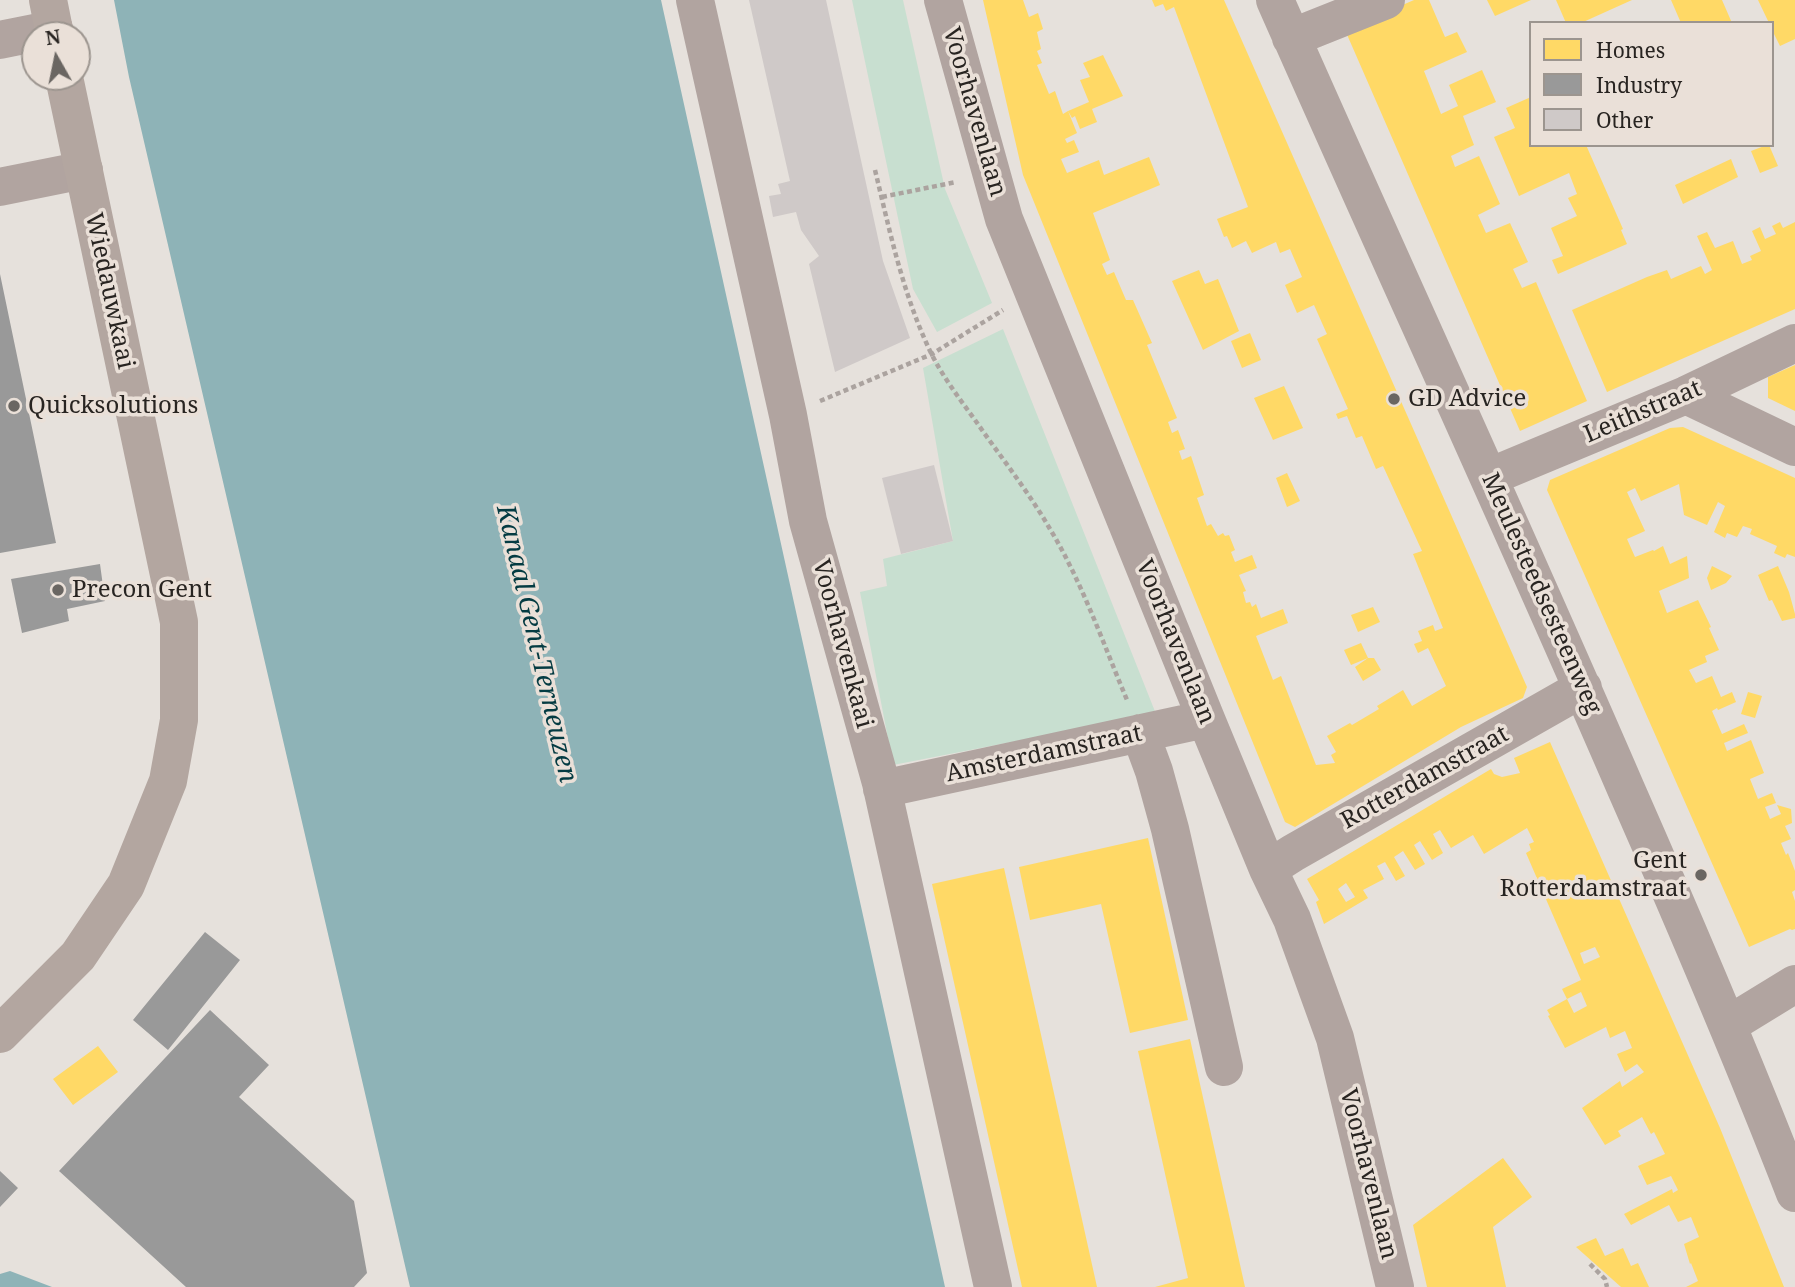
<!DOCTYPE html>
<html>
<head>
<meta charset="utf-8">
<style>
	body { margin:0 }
	#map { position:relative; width:1795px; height:1287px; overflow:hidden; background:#e6e1dc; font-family:"Noto Serif",serif }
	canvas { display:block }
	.legend { position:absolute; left:1529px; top:21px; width:245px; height:126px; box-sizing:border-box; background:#eae0d8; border:2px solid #9c958f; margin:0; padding:9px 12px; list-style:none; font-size:21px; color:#282421 }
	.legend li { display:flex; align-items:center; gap:14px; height:35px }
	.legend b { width:35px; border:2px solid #9c958f }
	.north { position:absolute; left:21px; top:21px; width:70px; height:70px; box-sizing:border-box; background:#eae0d8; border:2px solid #9c958f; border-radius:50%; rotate:351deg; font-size:19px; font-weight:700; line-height:28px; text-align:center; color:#282421 }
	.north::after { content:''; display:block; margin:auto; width:24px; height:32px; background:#6a6662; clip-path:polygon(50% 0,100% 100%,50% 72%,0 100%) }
</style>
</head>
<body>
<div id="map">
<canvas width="1795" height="1287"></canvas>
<ul class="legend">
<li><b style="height:19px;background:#ffd966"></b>Homes</li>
<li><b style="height:19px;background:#999"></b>Industry</li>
<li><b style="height:19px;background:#cfc9c8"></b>Other</li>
</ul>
<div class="north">N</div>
</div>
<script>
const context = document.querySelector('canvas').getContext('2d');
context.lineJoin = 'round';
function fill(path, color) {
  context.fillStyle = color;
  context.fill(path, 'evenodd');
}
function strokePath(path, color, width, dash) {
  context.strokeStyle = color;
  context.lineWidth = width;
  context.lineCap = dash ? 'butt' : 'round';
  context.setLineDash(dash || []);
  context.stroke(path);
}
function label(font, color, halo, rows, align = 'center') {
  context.font = font + ' "Noto Serif",serif';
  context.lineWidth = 7;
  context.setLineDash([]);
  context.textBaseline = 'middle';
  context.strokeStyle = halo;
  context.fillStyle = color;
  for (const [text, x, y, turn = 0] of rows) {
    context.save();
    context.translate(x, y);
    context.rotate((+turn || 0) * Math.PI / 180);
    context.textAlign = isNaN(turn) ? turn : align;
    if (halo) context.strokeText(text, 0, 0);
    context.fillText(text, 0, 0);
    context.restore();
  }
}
fill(new Path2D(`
	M852 0H903L945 189 992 303 937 332 913 289Z
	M1003 329 1156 714 893 765 860 592 887 586 883 559 953 541 923 368Z`), '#c8dfd0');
fill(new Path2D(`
	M114 0H661L945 1287H410L129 77Z
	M10 1271 52 1287H0V1274Z`), '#8eb3b7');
fill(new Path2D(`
	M983 0H1023L1029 17 1038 13 1043 29 1037 32 1041 49 1037 51 1042 63 1037 65 1049 94 1055 91 1063 114 1068 111 1077 133 1065 139 1067 143 1074 140 1079 152 1061 159 1067 173 1099 160 1104 175 1149 157 1160 185 1093 213 1110 260 1102 264 1107 275 1114 272 1126 300H1133L1152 343 1147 345 1177 418 1168 422 1172 433 1178 430 1185 449 1179 451 1182 460 1191 456 1204 495 1197 498 1207 526 1211 524 1218 536 1223 533 1225 536 1229 535 1235 550 1231 552 1235 562 1252 555 1257 568 1239 575 1246 591 1243 592 1246 603 1250 602 1252 607 1256 604 1261 618 1283 609 1288 623 1256 636 1273 680 1281 676 1316 765 1335 763 1331 755 1336 752 1327 736 1350 723 1352 725 1379 709 1377 706 1403 690 1412 706 1446 686 1428 648 1418 653 1414 644 1422 641 1418 631 1433 625 1435 631 1443 628 1413 554 1422 551 1383 466 1376 469 1362 436 1356 438 1347 416 1338 419 1336 414 1348 409 1317 339 1327 334 1326 332 1314 305 1297 313 1285 285 1302 277 1290 249 1280 253 1276 242 1252 253 1246 241 1232 248 1227 236 1224 237 1217 219 1248 207 1174 7 1166 11 1163 4 1155 7 1152 0H1224L1527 687 1523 698 1461 727 1295 827 1285 822 1023 175Z
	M1414 0H1429L1445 37 1457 32 1467 52 1424 71 1441 114 1458 106 1449 85 1482 70 1496 102 1463 116 1474 145 1451 156 1455 167 1479 156 1500 204 1478 215 1486 233 1510 223 1528 262 1513 269 1522 288 1536 282 1587 401 1520 431 1345 30Z
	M1487 0H1531L1495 16Z
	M1556 0H1632L1581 23H1566Z
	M1671 0H1722L1732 23H1681Z
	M1758 0H1795V39L1780 46 1772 30V23H1769Z
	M1103 55 1123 96 1092 109 1097 122 1080 129 1075 116 1072 118 1068 111 1089 102 1080 80 1090 77 1083 63Z
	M1531 97V145H1586L1623 229 1621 230 1627 244 1558 274 1552 260 1563 256 1551 228 1577 216 1568 198 1577 194 1569 173 1519 196 1494 137 1515 128 1506 108Z
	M1767 145H1769L1778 166 1760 173 1751 151Z
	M1731 159 1738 177 1683 204 1675 185Z
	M1780 222 1783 228 1795 222V309L1607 392 1572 310 1647 277 1667 270 1671 279 1701 266 1705 274 1712 270 1697 236 1707 232 1715 248 1733 241 1742 264 1752 260 1750 256 1761 251 1752 231 1760 227 1765 239 1776 234 1772 226Z
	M1199 270 1205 284 1218 279 1239 331 1203 350 1172 281Z
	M1250 333 1261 360 1242 368 1231 341Z
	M1795 365V411L1768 398V377Z
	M1284 386 1303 428 1273 440 1254 398Z
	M1683 427 1795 478V557L1787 554 1785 558 1774 553 1777 546 1750 534 1752 529 1743 526 1737 537 1727 533 1725 538 1714 532 1725 506 1718 502 1707 525 1684 515 1679 484 1641 501 1635 488 1627 492 1645 531 1627 539 1635 557 1653 550 1654 551 1663 546 1670 564 1687 556 1689 578 1659 591 1667 613 1698 600 1711 627 1709 628 1719 650 1705 656 1707 662 1689 670 1696 683 1712 676 1721 697 1732 692 1736 702 1718 710 1717 708 1712 711 1722 734 1744 724 1748 733 1724 743 1727 751 1751 740 1764 773 1750 779 1758 799 1772 793 1776 803 1765 807 1770 819 1781 814 1777 805 1791 809 1792 823 1785 826 1791 839 1781 843 1786 855 1788 853 1795 871V890L1792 892 1795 901V929L1792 930 1790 929 1749 947 1547 490 1550 480 1670 428Z
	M1287 473 1300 501 1287 507 1276 478Z
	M1712 566 1732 576 1726 583 1711 590 1707 578Z
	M1778 566 1789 592 1795 614V618L1782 621 1772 600 1769 601 1758 575Z
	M1373 607 1380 622 1358 632 1351 615Z
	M1361 643 1368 658H1374L1381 670 1363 681 1355 667 1368 658 1351 665 1344 650Z
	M1748 692 1762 696 1755 718 1741 714Z
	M1550 742 1720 1128 1784 1287H1686L1698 1281 1691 1263 1690 1264 1684 1244 1699 1237 1691 1217 1678 1222 1669 1205 1631 1225 1624 1214 1672 1189 1673 1193 1678 1190 1671 1176 1647 1185 1638 1166 1665 1154 1654 1132 1651 1134 1642 1117 1618 1131 1621 1136 1605 1145 1582 1108 1620 1081 1622 1087 1644 1072 1637 1064 1625 1072 1617 1054 1632 1048 1625 1031 1610 1038 1606 1027 1565 1048 1548 1016 1550 1015 1547 1010 1567 999 1574 1013 1587 1006 1581 992 1567 999 1562 989 1581 980 1526 853 1531 850 1529 844 1534 842 1527 828 1484 854 1473 835 1451 848 1440 830 1433 834 1443 853 1432 860 1420 841 1414 845 1425 864 1415 870 1403 851 1394 857 1405 876 1396 881 1385 862 1377 866 1384 879 1363 890 1368 898 1324 924 1316 902 1319 900 1307 879 1491 769 1494 774 1502 777 1520 773 1514 758ZM1346 883 1355 897 1346 902 1338 889ZM1595 947 1600 957 1584 964 1580 953Z
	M1148 838 1188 1020 1130 1033 1101 904 1030 920 1019 867Z
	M1004 868 1097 1287H1022L932 884Z
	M1190 1039 1245 1287H1155L1188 1278 1138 1051Z
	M98 1046 118 1072 73 1105 53 1079Z
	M1503 1158 1532 1197 1493 1227 1506 1287H1427L1413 1225Z
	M1596 1238 1605 1256 1623 1248 1631 1266 1638 1263 1649 1287H1621L1576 1247Z`), '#ffd966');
fill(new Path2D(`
	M0 274 56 543 0 553Z
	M100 564 105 601 67 609 69 621 22 633 11 579Z
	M205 932 240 960 168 1050 133 1020Z
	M210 1010 269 1065 239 1097 354 1201 367 1273 354 1287H186L59 1171Z
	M0 1171 18 1188 0 1207Z`), '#999');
fill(new Path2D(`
	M749 0H826L883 261 910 338 835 372 809 264 819 256 801 230 796 212 773 217 769 196 781 194 778 184 790 181Z
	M934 465 953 541 901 554 882 478Z`), '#cfc9c8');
strokePath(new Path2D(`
	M875 170C890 232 903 295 931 353 943 377 959 398 975 420 1000 456 1028 491 1050 529 1082 582 1103 643 1127 700
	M882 197 956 182
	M820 401 932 354 1003 310
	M1590 1264 1605 1279 1607 1287`), '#aba39f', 4.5, [5, 3.5]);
strokePath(new Path2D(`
	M695 0 788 415 808 521 881 783 993 1287
	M943 0 1004 219 1206 719 1268 869 1292 919 1335 1038 1395 1287
	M1275 0C1391 263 1512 525 1626 789 1685 923 1742 1057 1795 1193
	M1291 38 1386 0
	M0 40 54 29
	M0 187 84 170
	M1686 395 1795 447
	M1489 477 1686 395 1795 343
	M1140 733 1154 771 1170 829 1224 1067
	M882 789 1206 719
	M1268 869 1293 853 1583 688
	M1728 1025 1795 984`), '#b1a4a0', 38);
strokePath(new Path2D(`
	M48 0 55 35
	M0 1034 78 956 126 885 168 781 179 720V622L64 77`), '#b3a6a0', 38);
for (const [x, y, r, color] of [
	[1394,399,7,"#6a6662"],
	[14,406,7,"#6a6662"],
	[58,590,7,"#6a6662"],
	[1701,875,7,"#6a6662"]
]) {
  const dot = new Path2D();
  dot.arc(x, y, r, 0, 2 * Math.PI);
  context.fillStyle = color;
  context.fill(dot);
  strokePath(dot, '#eae0d8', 2.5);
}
label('24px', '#282421', '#eae0d8', [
	["Voorhavenlaan",974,112,74],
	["Wiedauwkaai",109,291,78],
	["Leithstraat",1643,412,-23],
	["Meulesteedsesteenweg",1541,594,66],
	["Voorhavenlaan",1175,642,68],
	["Voorhavenkaai",842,644,75],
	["Amsterdamstraat",1044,754,-12],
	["Rotterdamstraat",1425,778,-29],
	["Voorhavenlaan",1368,1174,76]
]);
label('24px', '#282421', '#eae0d8', [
	["GD Advice",1408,399],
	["Quicksolutions",28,406],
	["Precon Gent",72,590],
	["Gent",1687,861,"right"],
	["Rotterdamstraat",1687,889,"right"]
], 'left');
label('italic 26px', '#043b42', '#eae0d8', [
	["Kanaal Gent-Terneuzen",536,644,77]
]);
</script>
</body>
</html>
